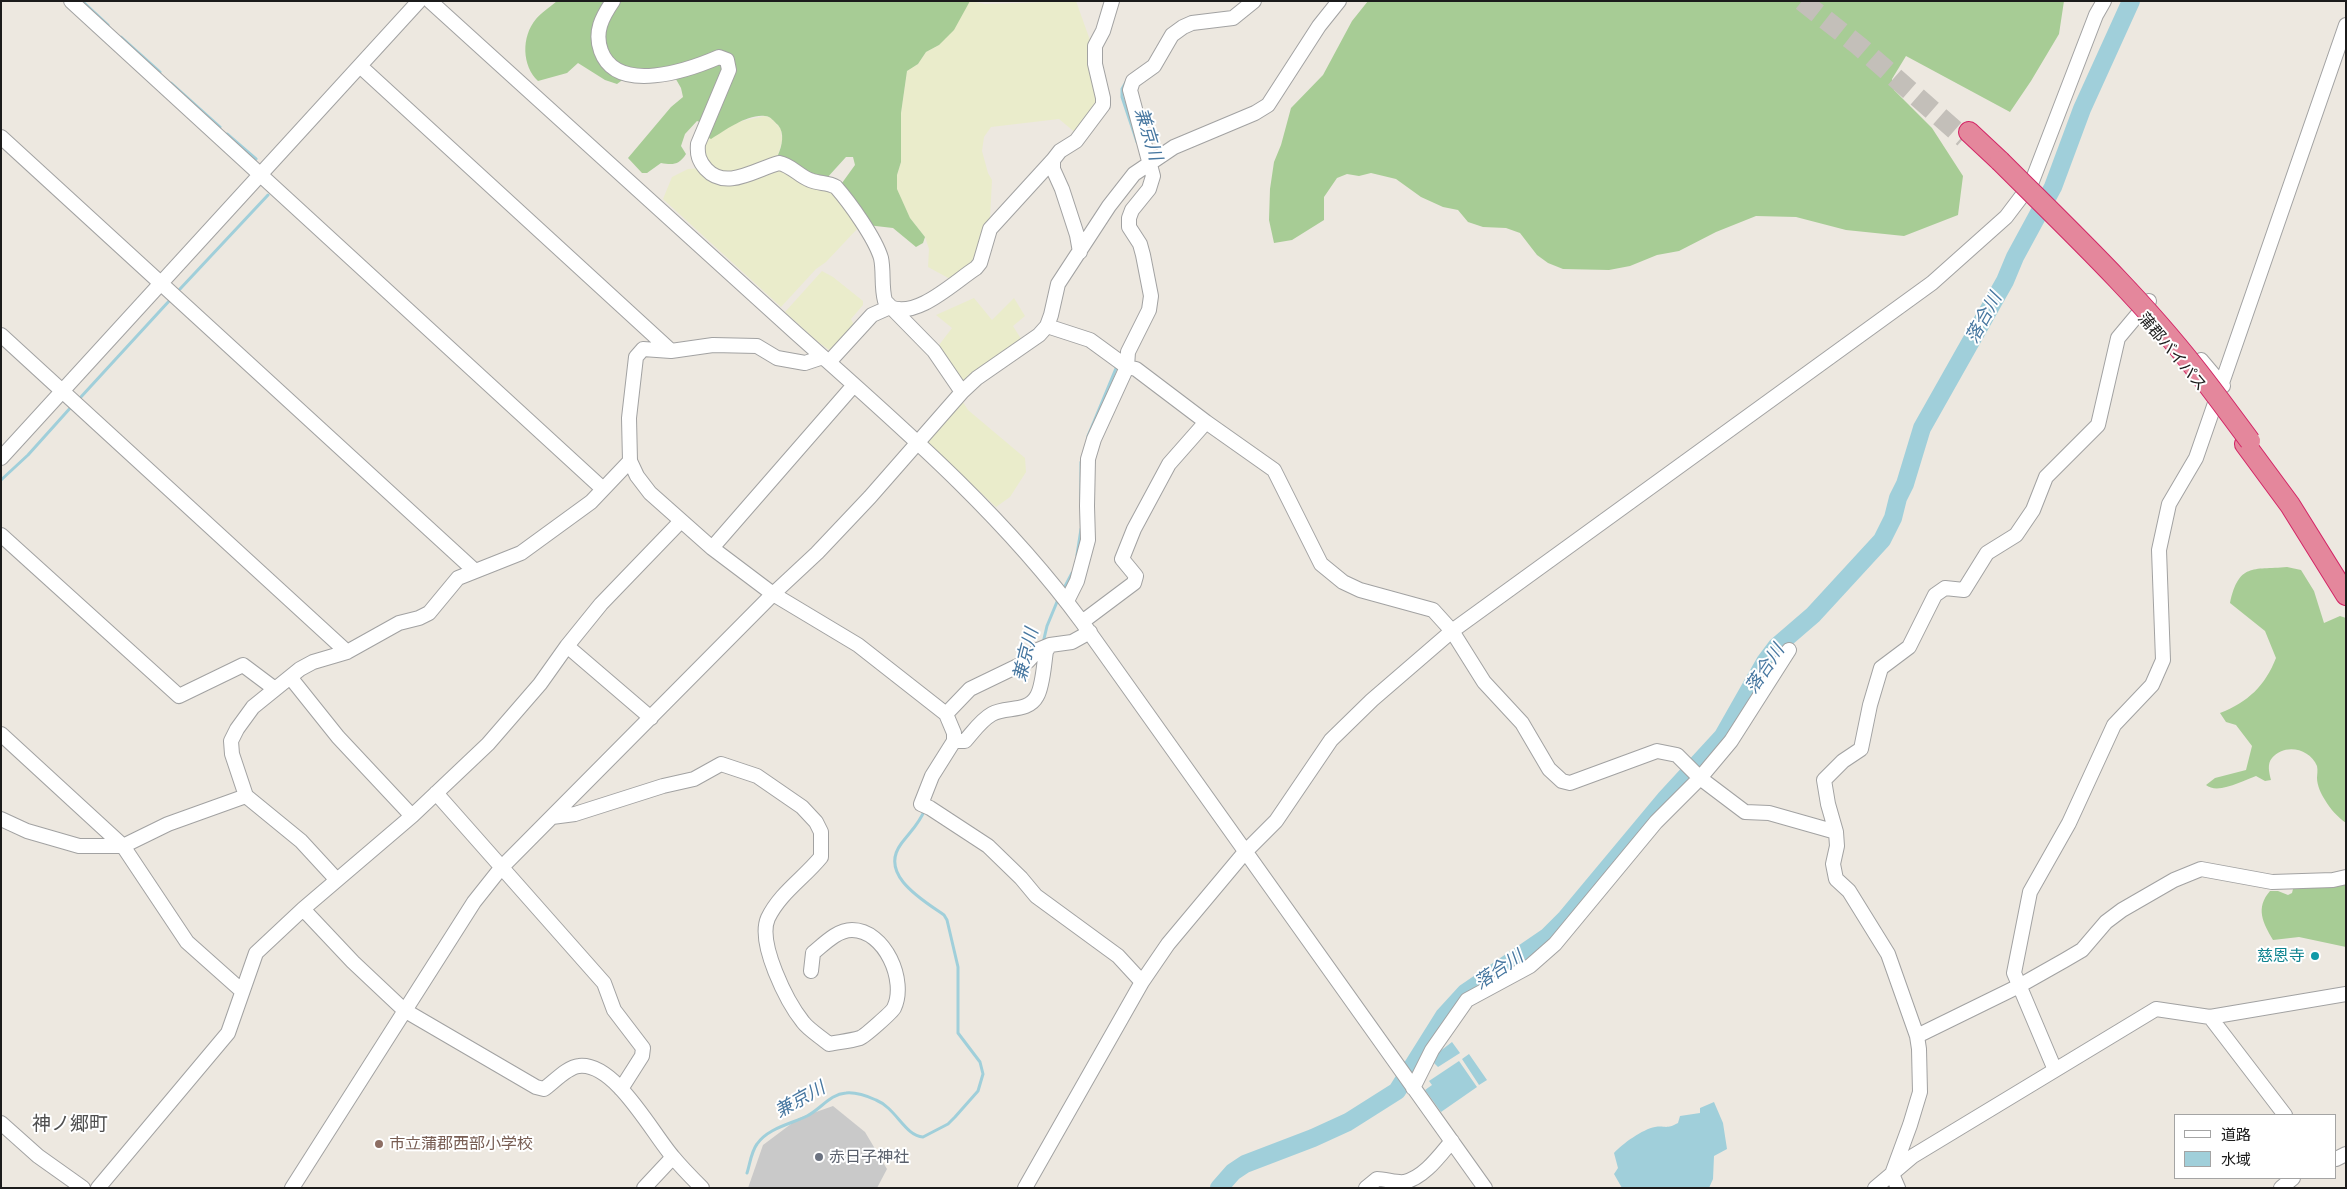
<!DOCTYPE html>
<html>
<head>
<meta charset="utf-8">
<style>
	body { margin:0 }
	#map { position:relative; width:2347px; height:1189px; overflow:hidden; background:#ede8e0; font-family:Inter,"Noto Sans JP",sans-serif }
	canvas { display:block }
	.frame { position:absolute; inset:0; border:2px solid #1b1b1b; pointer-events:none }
	.legend { position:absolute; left:2174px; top:1114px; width:162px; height:65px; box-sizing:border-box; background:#fff; border:1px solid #a4a4a4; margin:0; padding:6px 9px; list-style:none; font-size:15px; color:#1b1b1b }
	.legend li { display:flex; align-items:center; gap:10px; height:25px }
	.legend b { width:25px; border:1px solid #a4a4a4 }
</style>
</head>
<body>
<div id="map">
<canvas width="2347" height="1189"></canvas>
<div class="frame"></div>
<ul class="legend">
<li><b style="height:6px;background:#fff"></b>道路</li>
<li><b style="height:14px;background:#a0cfda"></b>水域</li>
</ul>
</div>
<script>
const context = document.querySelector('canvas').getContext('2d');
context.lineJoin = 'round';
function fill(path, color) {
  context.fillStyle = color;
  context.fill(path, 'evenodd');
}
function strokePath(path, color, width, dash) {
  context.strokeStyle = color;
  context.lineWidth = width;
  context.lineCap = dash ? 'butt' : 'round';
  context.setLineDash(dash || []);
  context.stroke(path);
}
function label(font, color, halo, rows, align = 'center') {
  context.font = font + ' Inter,"Noto Sans JP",sans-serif';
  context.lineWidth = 4;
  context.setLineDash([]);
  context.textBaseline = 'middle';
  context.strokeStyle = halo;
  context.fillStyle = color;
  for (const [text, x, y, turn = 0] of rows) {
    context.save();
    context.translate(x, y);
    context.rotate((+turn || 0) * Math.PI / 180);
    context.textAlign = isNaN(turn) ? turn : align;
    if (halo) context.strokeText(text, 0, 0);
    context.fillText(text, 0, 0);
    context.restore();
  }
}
fill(new Path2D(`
	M833 1106 865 1132 887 1169 877 1188H748L763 1145 799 1118Z`), '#c9c9c9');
fill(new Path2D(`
	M970 1 985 4 1076 1 1091 43 1098 105 1077 134 1059 119 991 127 984 137 982 151 988 173 992 180 990 218 977 262 952 280 928 267 929 249 925 237 910 218 902 201 897 189V175L901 162V113L907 71 918 64 926 52 939 45Z
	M765 116 771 118 781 129 782 141 778 155 781 160 720 176 704 162 705 136 742 121Z
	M775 167 834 189 859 227 826 262 816 269 781 307 663 199 672 177 688 169 701 168 713 177Z
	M822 271 833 277 863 301V305L851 319 855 327 832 352 817 341 785 312Z
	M974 298 992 320 1014 298 1025 316 1013 326 1023 342 963 385 936 349 952 328 936 315Z
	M961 399 968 410 1025 458 1026 472 1010 497 996 507 927 442Z`), '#eaeccb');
fill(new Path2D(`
	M557 1H609L595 33 625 78 617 84 605 80 578 63 567 73 538 81C522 66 521 37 536 19 541 13 550 7 557 1Z
	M616 1H970L954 30 939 45 926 52 918 64 907 71 901 113V162L897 175V189L910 218 925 237 923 243 916 247 893 228 867 225 842 189V183L855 165 853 157H846L826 179H813L781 160 778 155C782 146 785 133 778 125 774 122 771 116 765 116 747 114 726 130 711 139L705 136 731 60 626 72 605 54 604 19Z
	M1368 1H2064L2059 34 2031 81 2010 112 1906 56 1892 79 1894 90 1932 128 1963 176 1958 215 1904 236 1846 230 1796 217 1756 216 1716 232 1679 251 1657 255 1630 266 1609 270 1563 269 1548 263 1537 255 1520 233 1506 228 1483 227 1468 222 1458 210 1443 207 1421 197 1396 179 1371 173 1359 176 1347 174 1337 178 1324 197V220L1292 240 1274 243 1269 220 1270 189 1274 162 1281 145 1291 108 1323 75 1352 21Z
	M725 62 703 123 697 121 685 134 681 146 686 154C679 165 673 165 661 163L647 173H642L628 158 671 107 683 97 681 88 673 74Z
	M2287 567 2301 570 2314 591 2324 623 2340 616 2346 618V823C2338 817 2330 809 2325 800 2321 794 2317 785 2317 778 2317 775 2318 770 2317 766 2310 748 2284 743 2272 758 2267 764 2269 772 2271 780L2265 781 2256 776C2244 780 2218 795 2206 785L2215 778 2246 770 2252 746 2236 725 2226 722 2220 713C2248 702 2265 686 2276 658L2265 631 2230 603C2239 563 2252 570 2287 567Z
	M2346 883V947L2299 937 2273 940C2263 923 2255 908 2270 891H2278L2288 895 2292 893 2294 885Z`), '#a7cc95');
fill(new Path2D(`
	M1452 1042 1460 1053 1438 1067 1434 1063 1439 1052Z
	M1469 1054 1487 1080 1479 1085 1462 1059Z
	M1459 1061 1477 1087 1441 1112 1425 1090 1432 1085 1429 1081Z
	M1714 1102 1723 1123 1727 1149 1714 1156 1713 1179 1709 1188H1622L1614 1174 1618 1168 1614 1153C1622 1144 1643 1129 1655 1127 1665 1125 1665 1130 1678 1123L1680 1116 1700 1113V1108Z`), '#a0cfda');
strokePath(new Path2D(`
	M82 1 108 25
	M121 37 160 72
	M1126 82 1122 89V97L1137 142
	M171 83 220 127
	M227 134 256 159
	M180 289 268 195
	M80 398 170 300
	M1088 436 1117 366
	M1 480 28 455 72 406
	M1081 500V462
	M1077 555 1081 529
	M1062 592 1072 573
	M1043 643 1047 626 1059 597
	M747 1173C750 1164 751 1152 757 1144 768 1128 791 1124 807 1116 821 1109 830 1094 846 1093 856 1092 867 1096 876 1100 896 1108 905 1136 923 1137L948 1124 955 1117 978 1091 983 1074 980 1062 958 1033V967L947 920 944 915C924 901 878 875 901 844 910 832 920 823 925 809`), '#a0cfda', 3);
strokePath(new Path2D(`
	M1219 1188 1233 1172 1245 1164 1313 1138 1348 1122 1397 1091 1444 1016 1465 993 1547 937 1566 918 1666 798 1723 736 1765 662 1777 646 1813 615 1882 540 1893 518 1898 498 1905 484 1922 428 2005 281 2015 257 2053 187 2082 109 2131 1`), '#a0cfda', 18);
strokePath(new Path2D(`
	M1802 1 1859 46 1964 138`), '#c3bfb9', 20, [20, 10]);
const minor = new Path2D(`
	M71 1 603 489
	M430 1C552 112 674 222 796 333 897 423 1002 513 1082 622L1485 1188
	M613 1C602 17 594 32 601 51 617 95 689 70 719 57L727 60 729 70 698 144C697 155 699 161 706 169 726 191 756 169 779 163 791 165 799 176 810 180 819 184 828 182 836 187 850 203 875 238 881 258 884 272 881 286 885 301L934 351 962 392
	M360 66 671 351
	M1 137 475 571
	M1080 252 1077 235 1062 189 1053 169V160L1060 151 1076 141 1103 105V98L1095 64V46L1103 31 1112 1
	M1047 326 1090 340 1127 367 1136 369 1206 422 1274 470 1321 564 1343 582 1360 590 1433 610 1452 631 1484 682 1522 723 1549 769 1562 781 1570 783 1657 751 1677 755 1700 778 1745 812 1769 813 1836 832
	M1 335 347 652
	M823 357 805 363 777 358 757 346 713 345 671 351 643 349 636 357 629 418 630 461 637 476 650 493 712 548 773 594 858 645 946 714 954 733V741L932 776 921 804 930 808 988 846 1021 878 1036 896 1118 956 1142 982
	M2201 360 2223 386
	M829 362 872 315 890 307C917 319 954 282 976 268L980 263 990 229 1053 160
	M1 458 419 1
	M1 535 179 696 243 665 275 689
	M712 548 854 385
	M1067 601 1077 581 1088 540 1087 506 1088 459 1094 439 1127 367 1128 352 1149 310 1151 296 1143 255 1140 244 1129 227V218L1132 210 1149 189 1153 176 1130 90 1133 81 1154 66 1172 35 1183 27 1192 23 1233 18 1254 1
	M1082 622 1134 583 1136 576 1122 559 1134 529 1169 464 1206 422
	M567 646 651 718
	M290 677 338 737 412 816
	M946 714 970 689 1028 661 1038 650 1050 645 1072 642 1090 632
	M1 734 123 846 187 942 242 991
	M954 741H965C973 732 981 720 992 714 1006 706 1028 713 1037 696 1043 686 1044 663 1046 651L1050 645
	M436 793 604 983 614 1010 643 1048 642 1056 621 1089
	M552 817 575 814 663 786 694 779 721 764 757 776 802 807 816 822 821 832V857C804 878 780 893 768 918 757 943 787 1002 803 1022 809 1030 821 1037 829 1044 839 1042 850 1041 860 1038 865 1036 892 1012 894 1008 907 981 885 930 852 930 837 930 824 944 813 953L811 971
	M1 819 27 831 79 846H123L168 824 246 796
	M336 879 301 841 246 796 232 754 231 741 237 729 253 707 300 669 313 662 347 652 399 623 419 618 429 613 458 578 521 553 591 502 630 461
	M303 909 353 962 404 1010 536 1087 544 1089C554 1082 567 1067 579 1066 615 1062 652 1133 673 1157 682 1168 692 1178 702 1188
	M2210 1017 2285 1115
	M1917 1036 2019 986 2065 960 2082 950 2106 922 2122 910 2174 880 2201 869 2272 882 2333 880 2346 877
	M2055 1070 2014 973 2030 892 2069 823 2114 725 2152 685 2163 660 2159 550 2169 504 2196 458 2346 25
	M1413 1088 1432 1050 1467 1000 1530 966 1555 944 1656 822 1700 778 1731 741 1789 650
	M1 1123 38 1156 83 1188
	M2336 1159 2346 1154
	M98 1188 228 1033 256 953 303 909 412 816 488 744 540 684 567 646 601 604 681 521
	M292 1188 474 902 501 868 773 594 817 553 870 497 962 392 977 378 1039 335 1047 326 1051 315 1058 284 1109 206 1134 174 1174 147 1255 113 1268 105 1319 26 1339 1
	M644 1188 673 1157
	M1025 1188 1142 982 1168 944 1245 852 1276 821 1331 740 1372 700 1452 631 1932 283 2006 217 2031 184 2096 15 2104 1
	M1366 1188 1377 1179C1385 1179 1397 1183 1404 1182 1424 1178 1440 1155 1452 1141
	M1875 1188 1913 1156 2156 1009 2210 1017 2346 994
	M1898 1188 1892 1174 1910 1125 1920 1092 1919 1049 1917 1036 1888 954 1849 891 1836 879 1833 864 1837 846 1836 832 1828 804 1824 780 1843 761 1861 749 1870 705 1881 668 1909 647 1935 595 1945 588 1964 590 1987 553 2016 535 2033 510 2046 477 2098 425 2118 338 2149 301
	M2281 1188 2293 1178`);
const highway = new Path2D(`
	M1969 132 2000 161
	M2245 444 2290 505 2346 595`);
strokePath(minor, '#a2a2a2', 16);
strokePath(highway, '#d32566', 22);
strokePath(minor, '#fff', 14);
strokePath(highway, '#e4879c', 20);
const highwayBridge = new Path2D(`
	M2000 161C2067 228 2137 294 2195 368 2214 392 2232 417 2250 441`);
strokePath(highwayBridge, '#d32566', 22, []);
strokePath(highwayBridge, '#e4879c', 20);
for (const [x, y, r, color] of [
	[2315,956,5,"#0f9aa8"],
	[379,1144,5,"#8d6e63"],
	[819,1157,5,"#6b7280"]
]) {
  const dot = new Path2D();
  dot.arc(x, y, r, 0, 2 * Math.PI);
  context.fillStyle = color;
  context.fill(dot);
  strokePath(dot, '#fff', 2);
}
label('16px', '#1b1b1b', '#fff', [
	["蒲郡バイパス",2172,352,50]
]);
label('16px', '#0d838f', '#fff', [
	["慈恩寺",2305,956]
], 'right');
label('16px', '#785e54', '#fff', [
	["市立蒲郡西部小学校",389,1144]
], 'left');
label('16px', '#5b616d', '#fff', [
	["赤日子神社",829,1157]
], 'left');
label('italic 18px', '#4777a0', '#fff', [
	["兼京川",1148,134,73],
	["落合川",1984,318,-61],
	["兼京川",1026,655,-76],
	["落合川",1765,669,-56],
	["落合川",1499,970,-34],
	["兼京川",800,1100,-29]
]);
label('19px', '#4e4e4e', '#fff', [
	["神ノ郷町",70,1124]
]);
</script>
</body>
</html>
